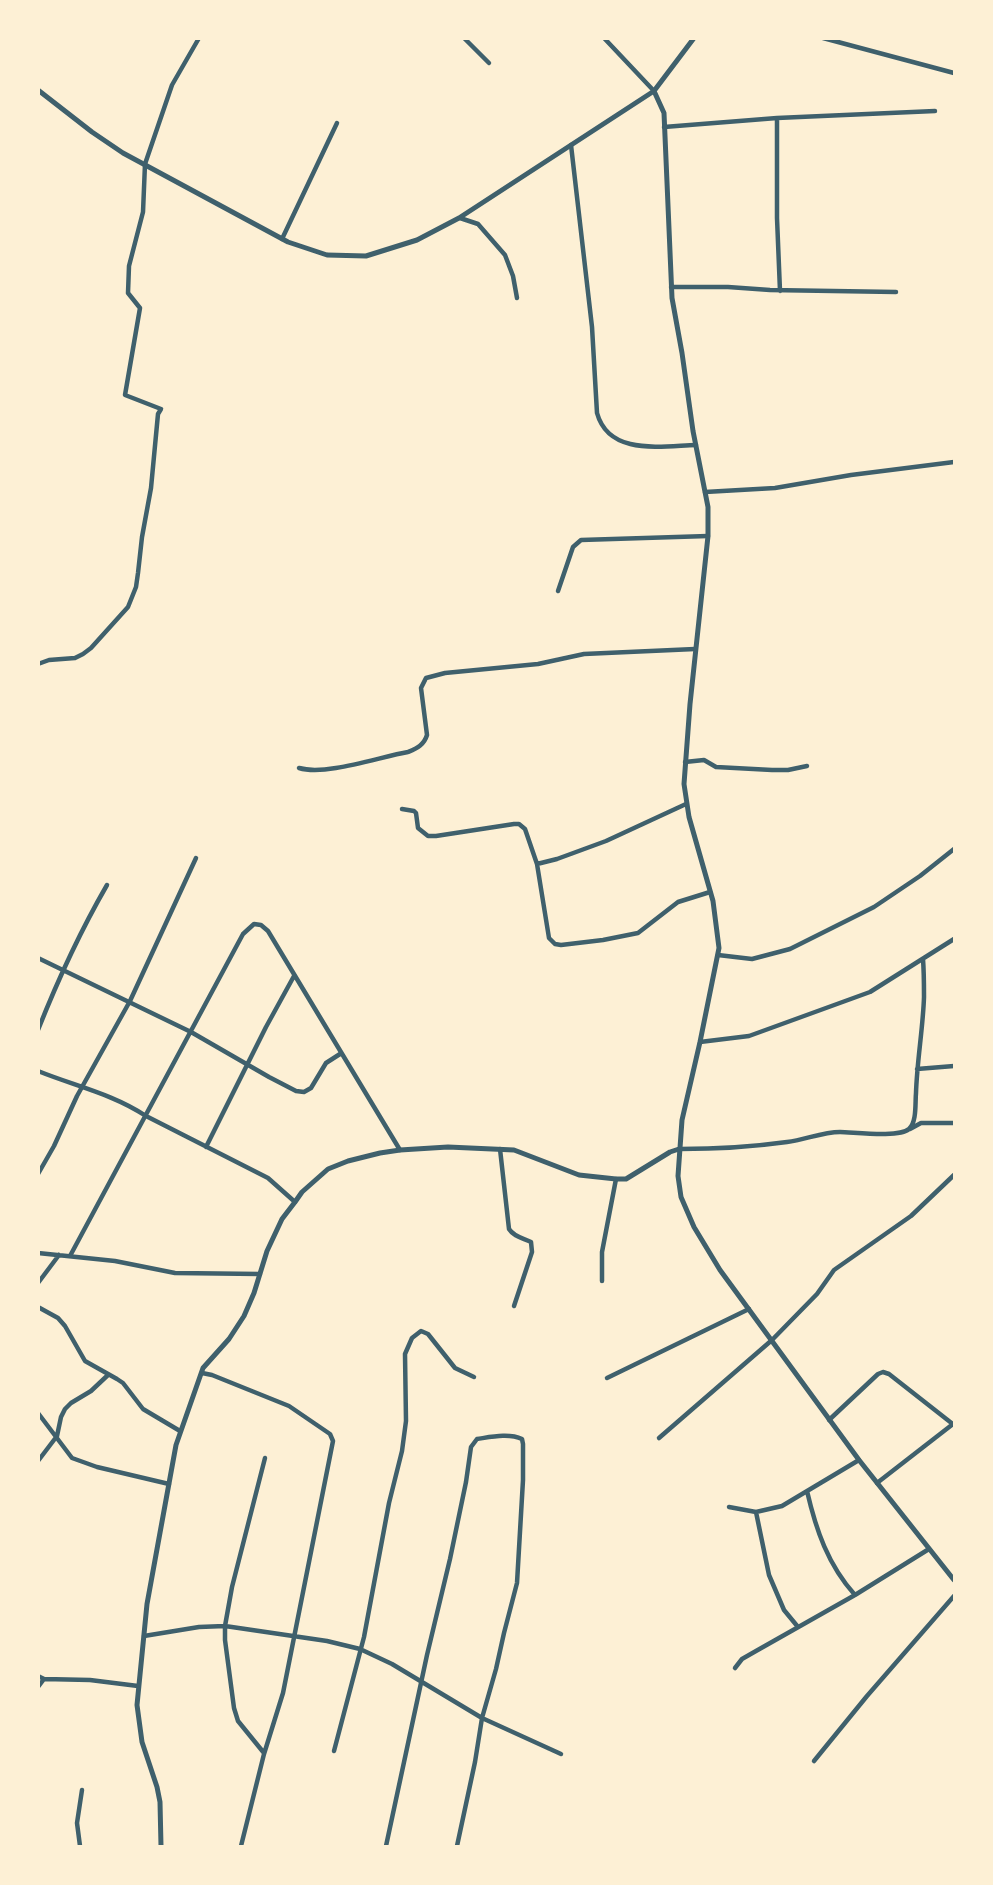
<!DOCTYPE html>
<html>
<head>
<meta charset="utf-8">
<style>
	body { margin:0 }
	#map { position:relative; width:993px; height:1885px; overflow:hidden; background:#fdf0d5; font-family:Commissioner,sans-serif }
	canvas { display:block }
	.frame { position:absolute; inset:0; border:40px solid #fdf0d5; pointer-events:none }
</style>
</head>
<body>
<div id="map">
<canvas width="993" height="1885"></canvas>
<div class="frame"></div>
</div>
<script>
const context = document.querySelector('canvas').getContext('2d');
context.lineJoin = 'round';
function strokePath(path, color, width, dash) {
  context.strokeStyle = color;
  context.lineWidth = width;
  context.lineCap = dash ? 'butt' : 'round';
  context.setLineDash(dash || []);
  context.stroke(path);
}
strokePath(new Path2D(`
	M464 38 489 63
	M604 38 654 91
	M823 38 954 73
	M777 118V218L780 291
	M664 127 777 118 935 111
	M571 145 592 327 597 413C609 456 661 446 696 445
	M460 218 478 224 505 255 513 276 517 298
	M282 239 337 123
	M671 287H728L770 290 896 292
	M705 492 775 488 851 475 954 462
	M558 591 573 547 581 540 708 536
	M38 664 49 660 75 658 83 654 91 648 128 607 136 587 138 573 142 537 151 488 158 414 161 409 125 395 140 308 128 293 129 266 143 212 145 164 172 85 199 38
	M685 762 704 760 716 767 772 770H788L807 766
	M299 768C326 776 379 757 408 752 417 748 424 745 427 735L421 688 426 678 445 673 538 664 584 654 695 649
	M402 809 414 811 416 813 418 828 428 836H436L514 824H519L525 829 537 864 549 938 555 944 561 945 603 940 638 933 678 902 710 892
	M537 864 557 859 606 841 686 804
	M718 955 752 959 790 949 874 907 920 876 954 849
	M38 958 191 1032 269 1077 296 1091 304 1092 311 1088 326 1063 340 1054
	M38 1030C57 982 81 930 107 885
	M700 1042 749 1036 870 992 954 939
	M917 1069 954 1066
	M38 1071C75 1086 113 1094 146 1116L268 1178 295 1202
	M910 1129 921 1123H954
	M206 1147 266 1027 294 976
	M500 1149 509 1229C514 1237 523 1238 531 1242L532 1252 514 1306
	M680 1149C715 1149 751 1147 787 1142 805 1140 822 1132 840 1132 853 1132 899 1138 909 1129 917 1122 915 1103 916 1093 917 1061 923 1028 924 997 924 984 924 972 923 959
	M38 1174 54 1146 77 1096 130 1001 196 858
	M38 1253 115 1261 175 1273 260 1274
	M70 1256 243 934 254 924 261 925 268 931 400 1150
	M602 1281V1252L616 1179
	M38 1283 59 1255
	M38 1307 58 1318 65 1326 85 1361 117 1379 123 1383 143 1409 180 1431
	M202 1373 212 1375 289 1406 330 1434 333 1441 283 1693 264 1754 241 1846
	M607 1378 749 1309
	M38 1413 72 1458 97 1467 169 1484
	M829 1420 878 1374 883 1372 889 1374 954 1425
	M659 1438 772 1340 817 1294 834 1270 911 1216 954 1175
	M38 1461 57 1436 61 1417 65 1409 71 1403 91 1391 108 1375
	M877 1483 953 1424
	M807 1491C816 1530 828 1565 855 1595
	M729 1507 756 1512 782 1506 859 1460
	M756 1512 769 1575 784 1610 798 1627
	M144 1636 199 1627 225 1626 327 1641 360 1649 392 1664 482 1718 561 1754
	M735 1668 742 1659 756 1651 855 1595 929 1549
	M38 1676 44 1679 90 1680 138 1686
	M38 1687 44 1679
	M334 1751 364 1637 389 1503 402 1451 406 1421 405 1354 412 1338 421 1331 428 1334 455 1368 474 1377
	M264 1753 238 1721 234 1708 225 1640V1626L232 1587 265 1458
	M814 1761 867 1696 954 1596
	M80 1846 77 1823 82 1790
	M386 1846 427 1655 450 1559 466 1482 471 1447 477 1439C491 1437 509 1433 522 1439L523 1444V1480L517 1583 504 1633 496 1669 482 1718 475 1762 457 1846`), '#3f606c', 4.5);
strokePath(new Path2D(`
	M38 90 92 132 123 153 288 242 327 255 366 256 417 240 459 218 654 91 694 38
	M654 91 664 113 672 298 682 353 693 431 708 507V536L690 704 684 784 689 817 713 901 719 948 700 1042 682 1120 678 1176 681 1197 694 1227 720 1270 859 1460 954 1580
	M161 1846 160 1802 157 1787 142 1742 137 1705 147 1604 176 1445 203 1368 229 1339 244 1316 254 1293 267 1251 282 1219 295 1202 302 1192 328 1169 348 1161 380 1153 400 1150 448 1147 514 1150 579 1175 616 1179H626L670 1152 679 1149`), '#3f606c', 5);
</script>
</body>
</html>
